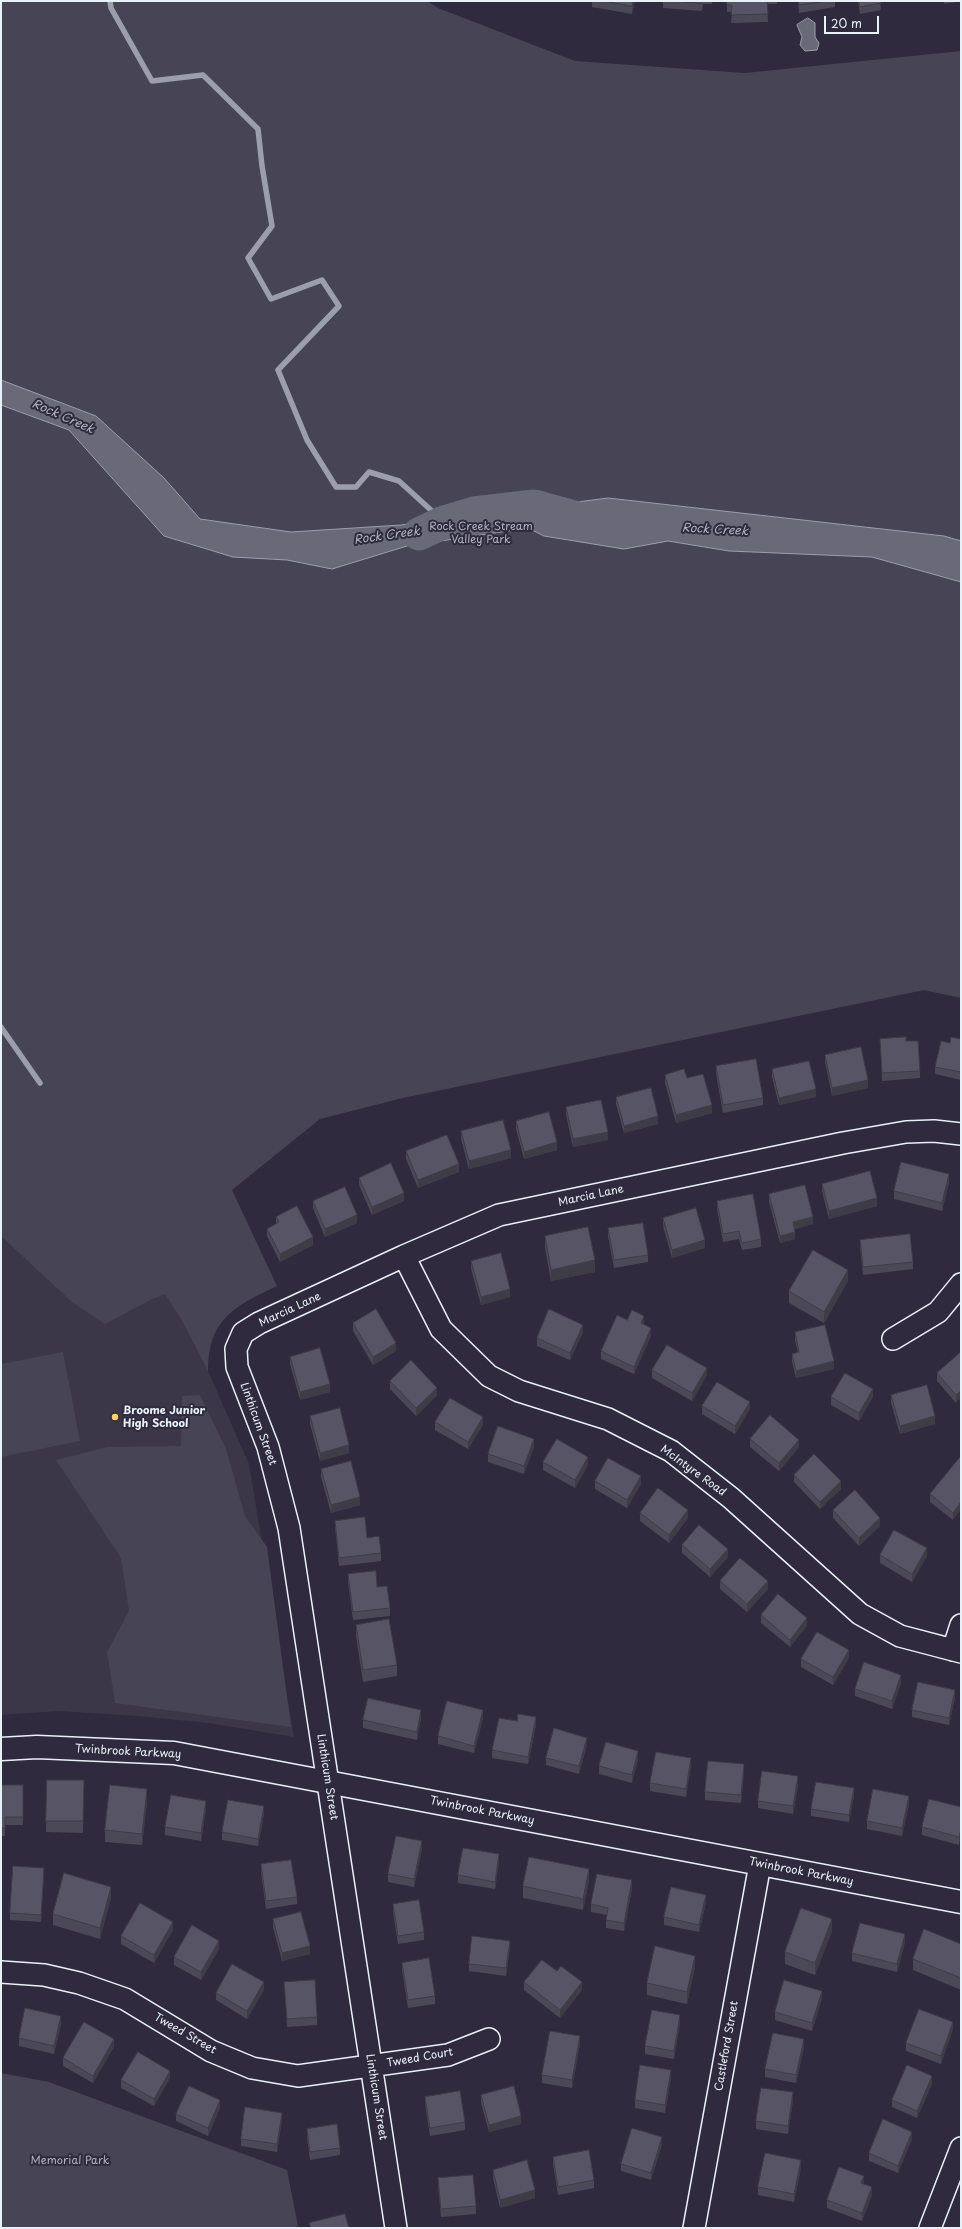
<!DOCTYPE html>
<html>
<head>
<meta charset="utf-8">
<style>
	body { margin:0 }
	#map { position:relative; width:962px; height:2229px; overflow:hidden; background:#2f2a3d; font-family:"Playpen Sans",sans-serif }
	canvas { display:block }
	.frame { position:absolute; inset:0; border:2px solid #e8f1f8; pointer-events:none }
	.scale { position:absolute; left:824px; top:16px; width:55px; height:18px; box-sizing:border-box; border:2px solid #e8f1f8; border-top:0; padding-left:5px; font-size:12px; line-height:14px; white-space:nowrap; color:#e8f1f8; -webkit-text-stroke:3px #2f2a3d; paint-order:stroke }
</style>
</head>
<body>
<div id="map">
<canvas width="962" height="2229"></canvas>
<div class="frame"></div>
<div class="scale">20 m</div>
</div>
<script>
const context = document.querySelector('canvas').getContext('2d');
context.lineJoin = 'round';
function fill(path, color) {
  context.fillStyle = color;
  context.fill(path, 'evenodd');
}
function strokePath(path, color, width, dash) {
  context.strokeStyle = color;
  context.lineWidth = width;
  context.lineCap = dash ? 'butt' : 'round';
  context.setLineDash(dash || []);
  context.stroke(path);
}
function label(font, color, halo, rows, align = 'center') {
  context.font = font + ' "Playpen Sans",sans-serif';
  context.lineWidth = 4;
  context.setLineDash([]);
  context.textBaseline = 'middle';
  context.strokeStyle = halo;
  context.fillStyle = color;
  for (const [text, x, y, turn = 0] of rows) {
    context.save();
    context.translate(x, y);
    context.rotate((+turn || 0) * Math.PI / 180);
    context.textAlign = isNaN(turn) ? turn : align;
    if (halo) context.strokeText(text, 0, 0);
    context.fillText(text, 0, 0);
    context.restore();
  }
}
fill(new Path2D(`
	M1 1130 126 1232 181 1319 208 1371 249 1464 294 1737 208 1723 137 1716 58 1711 1 1715Z`), '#3b3749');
fill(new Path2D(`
	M1 1H427L438 8 575 61 745 73 961 51V998L924 990 403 1098 320 1119 232 1190 277 1286C235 1306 208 1319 208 1371L181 1319 165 1294 152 1299 105 1324 72 1302 1 1236Z
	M63 1352 80 1441 1 1457V1364Z
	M200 1395 226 1449 245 1516 267 1547 291 1727 115 1703 107 1652 129 1611 121 1558 56 1460 107 1447 181 1446 182 1396Z
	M1 2073 49 2082 287 2170 298 2226 291 2228H1Z`), '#464455');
const water = new Path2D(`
	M808 18 815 23V37L819 43 817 50 805 51 800 45 802 37 797 25Z
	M1 380 96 416 164 478 200 519 291 532 401 525 608 498 944 536 961 541V582L872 557 729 551 668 541 624 549 544 536 528 528 407 546 332 569 287 560 233 557 164 536 69 430 1 405Z`);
fill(water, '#696978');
strokePath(water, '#9c9fab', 1);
strokePath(new Path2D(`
	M110 1 111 8 152 81 203 75 258 129 262 166 272 226 248 258 271 299 322 280 339 306 278 370 307 440 336 487H356L369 472 399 481 444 522
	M1 1027 40 1083`), '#9c9fab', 5.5);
strokePath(new Path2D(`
	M419 534 444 522 474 513 534 506 581 519`), '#696978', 33);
const street = new Path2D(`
	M404 1256 441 1329 489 1376 519 1391 608 1419 671 1451 731 1498 860 1614 900 1636 961 1652
	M893 1339 938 1312 961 1284
	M953 1650 961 1625
	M1 1972 44 1975 79 1983 125 1999 211 2051 252 2068 298 2076 448 2055 489 2039
	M396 2228 289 1528 268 1447 237 1367 236 1349 243 1333 259 1323 404 1256 499 1215 843 1143 906 1132 934 1131 961 1134
	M694 2228 760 1864
	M930 2228 961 2148`);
const secondary = new Path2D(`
	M1 1749 37 1747 174 1753 961 1902`);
strokePath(street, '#e8f1f8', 24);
strokePath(secondary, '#e8f1f8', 25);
strokePath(street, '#2f2a3d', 21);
strokePath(secondary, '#2f2a3d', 22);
fill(new Path2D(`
	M592 1H635L632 14 592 7Z
	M663 1H712V4H703L702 11 663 8Z
	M727 1H777V4H767L768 22 731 23 732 12H727Z
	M798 1H835V7L799 13Z
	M858 1H880L881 10 860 14Z
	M944 1H961L944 4Z
	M880 1039 906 1041 920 1071V1078L882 1081Z
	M961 1039V1080L935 1074V1067L950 1043Z
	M825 1055 868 1088 832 1096 825 1062Z
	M716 1066 763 1098V1105L723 1113 716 1074Z
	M772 1069 816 1097 779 1105 772 1077Z
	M665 1075 687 1078 712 1113 676 1123 665 1083Z
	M616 1097 658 1124 624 1133 616 1104Z
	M566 1107 608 1140 573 1147 566 1115Z
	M516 1121 557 1150 524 1159 516 1129Z
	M461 1131 511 1158 469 1169 461 1139Z
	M406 1151 459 1172 418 1188 406 1159Z
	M359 1178 404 1201 372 1215 359 1185Z
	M949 1182 942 1211 894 1199V1191Z
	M822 1184 877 1206 829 1219 822 1191Z
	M769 1194 813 1224 795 1229V1239L780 1243 769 1202Z
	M313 1201 357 1223 325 1237 313 1208Z
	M717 1201 761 1239V1247L742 1250 739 1239 723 1242 717 1209Z
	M276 1217 313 1245 280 1262 267 1236V1229L276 1224Z
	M663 1218 705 1248 672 1258 663 1226Z
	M608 1228 648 1255V1262L614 1268 608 1236Z
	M545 1236 595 1272 551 1281 545 1248Z
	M860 1240 913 1262V1269L863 1275 860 1247Z
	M471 1261 510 1297 481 1305 471 1269Z
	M848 1281 824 1323 789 1303V1291Z
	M627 1320 644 1324V1325L651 1336 634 1374 601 1359V1351Z
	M353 1323 396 1351 373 1365 353 1331Z
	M583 1332 570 1360 537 1346V1338Z
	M795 1332 834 1369 796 1378 792 1362V1354L798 1353 795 1340Z
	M961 1352 956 1403 937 1381V1373Z
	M290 1357 330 1392 300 1400 290 1364Z
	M652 1370 707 1375 692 1401 652 1378Z
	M390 1381 437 1395 416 1416 390 1389Z
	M891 1395 935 1424 900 1434 891 1403Z
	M831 1397H873L859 1421 831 1405Z
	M702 1406 750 1409 735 1434 702 1414Z
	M310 1416 349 1453 320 1461 310 1424Z
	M435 1422 483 1425 468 1449 435 1430Z
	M750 1439 799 1447 779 1471 750 1447Z
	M534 1447 524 1474 488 1462V1454Z
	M961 1456 953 1520 930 1502V1494Z
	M543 1462 588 1465 575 1488 543 1470Z
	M321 1469 360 1505 331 1513 321 1477Z
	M794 1475 841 1489 820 1509 794 1482Z
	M595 1481 641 1484 627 1508 595 1489Z
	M833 1510 880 1526 859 1546 833 1518Z
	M640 1513 688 1518 669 1543 640 1521Z
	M335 1521 367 1538 381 1553V1561L339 1566 335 1528Z
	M682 1545 728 1557 710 1577 682 1553Z
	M880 1555 927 1556 912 1582 880 1563Z
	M348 1574 377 1587 390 1608V1616L353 1620 348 1582Z
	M720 1581 768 1589 747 1612 720 1589Z
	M761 1615 807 1626 790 1647 761 1623Z
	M356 1625 397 1665V1676L363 1682 356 1636Z
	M849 1658 833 1685 801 1667V1659Z
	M901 1683 892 1709 855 1696V1689Z
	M955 1698 949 1725 912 1717V1710Z
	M421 1718 417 1740 363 1728V1720Z
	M483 1718 474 1753 438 1744V1736Z
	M517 1721 536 1725 528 1764 492 1758V1750Z
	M587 1745 579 1774 546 1765V1758Z
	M638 1759 632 1783 599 1774V1766Z
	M691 1766 686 1797 650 1791V1783Z
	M744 1772 741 1803 705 1800V1792Z
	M47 1780H84L83 1833 46 1832Z
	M798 1784 793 1814 758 1808V1801Z
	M1 1785H23V1825H5V1836H1Z
	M854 1796 849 1822 811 1816V1809Z
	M147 1801 142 1845 105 1842V1830Z
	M909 1804 902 1836 867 1829V1821Z
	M961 1807 959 1845 922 1835V1827Z
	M206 1809 201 1841 165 1835V1827Z
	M264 1814 258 1846 222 1840V1832Z
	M422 1849 414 1887 388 1882V1874Z
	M499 1862 495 1889 458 1883V1875Z
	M261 1864 297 1897V1904L266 1909 261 1872Z
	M44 1875 41 1922 10 1920V1913Z
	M589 1881 583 1910 523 1898V1886Z
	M632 1888 624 1931 606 1928V1920L607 1915 591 1912V1904Z
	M111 1898 100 1939 53 1925V1914Z
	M706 1903 699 1932 664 1925V1917Z
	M393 1904 424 1932V1940L398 1944 393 1912Z
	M273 1919 310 1954 282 1961 273 1927Z
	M173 1930 154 1963 121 1944V1936Z
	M832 1931 815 1975 785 1964V1952Z
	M905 1942 897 1972 852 1961V1953Z
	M961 1944V1990L913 1970V1959Z
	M510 1948 506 1976 469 1971V1964Z
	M219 1949 201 1980 174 1965V1957Z
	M402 1963 435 1996V2004L408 2008 402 1970Z
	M695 1967 687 2004 647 1995V1983Z
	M284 1982 317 2017V2025L287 2027Z
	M524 1982 582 1990 560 2018 524 1990Z
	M264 1990 247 2019 216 2000V1993Z
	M822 1998 812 2031 775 2020V2012Z
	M680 2023 674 2059 645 2054V2046Z
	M61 2024 54 2054 19 2046V2038Z
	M953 2029 941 2064 906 2051V2043Z
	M580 2044 572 2088 542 2083V2075Z
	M114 2047 93 2083 63 2066V2058Z
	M804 2047 796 2083 765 2077V2069Z
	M170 2078 154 2106 121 2088V2080Z
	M671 2078 665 2113 635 2108V2100Z
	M932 2084 917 2118 892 2107V2100Z
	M481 2095 521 2124 489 2132 481 2103Z
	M425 2097 465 2122V2130L430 2136 425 2104Z
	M793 2100 788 2134 756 2129V2121Z
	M220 2108 208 2136 176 2121V2114Z
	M282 2120 277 2152 241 2146V2139Z
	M307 2129 340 2148V2155L310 2160 307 2137Z
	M912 2139 898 2173 869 2161V2153Z
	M662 2145 651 2180 621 2171V2164Z
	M553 2157 594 2180V2188L558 2195 553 2164Z
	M801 2168 794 2202 758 2195V2187Z
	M493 2170 535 2198 500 2208 493 2178Z
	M438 2178 476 2206V2214L441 2217 438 2186Z
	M872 2195 862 2221 827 2208V2200Z`), '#4b4957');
fill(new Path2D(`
	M633 1H635L632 14V6Z
	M868 1080V1088L832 1096V1088Z
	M816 1089V1097L779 1105V1098Z
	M712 1105V1113L676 1123V1115Z
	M658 1116V1124L624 1133V1126Z
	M608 1132V1140L573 1147V1139Z
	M557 1142V1150L524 1159V1152Z
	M511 1150V1158L469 1169V1161Z
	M459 1164V1172L418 1188V1180Z
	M949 1174V1182L942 1211V1203Z
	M404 1193V1201L372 1215V1207Z
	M877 1198V1206L829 1219V1211Z
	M357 1215V1223L325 1237V1229Z
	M813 1217V1224L793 1230V1222Z
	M795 1232V1239L780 1243V1236Z
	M313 1237V1245L280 1262V1254Z
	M705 1240V1248L672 1258V1250Z
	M595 1260V1272L551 1281V1270Z
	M848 1270V1281L824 1323V1312Z
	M510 1289V1297L481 1305V1297Z
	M644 1316V1324L641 1331V1323Z
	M583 1325V1332L570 1360V1353Z
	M651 1328V1336L634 1374V1367Z
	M396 1343V1351L373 1365V1357Z
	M834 1361V1369L796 1378V1371Z
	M707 1368V1375L692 1401V1393Z
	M330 1384V1392L300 1400V1392Z
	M437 1388V1395L416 1416V1408Z
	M873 1389V1397L859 1421V1413Z
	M961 1391V1398L956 1403V1395Z
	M750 1402V1409L735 1434V1426Z
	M935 1416V1424L900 1434V1426Z
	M483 1417V1425L468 1449V1442Z
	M534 1439V1447L524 1474V1466Z
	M799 1440V1447L779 1471V1463Z
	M349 1445V1453L320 1461V1453Z
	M588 1457V1465L575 1488V1480Z
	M641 1476V1484L627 1508V1500Z
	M841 1481V1489L820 1509V1502Z
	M360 1497V1505L331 1513V1505Z
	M961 1502V1510L953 1520V1513Z
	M688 1510V1518L669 1543V1535Z
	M880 1518V1526L859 1546V1538Z
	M927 1548V1556L912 1582V1574Z
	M728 1549V1557L710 1577V1569Z
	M768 1581V1589L747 1612V1604Z
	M807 1618V1626L790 1647V1640Z
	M849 1650V1658L833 1685V1677Z
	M901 1675V1683L892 1709V1701Z
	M955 1690V1698L949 1725V1718Z
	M421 1710V1718L417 1740V1732Z
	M483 1710V1718L474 1753V1746Z
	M536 1717V1725L528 1764V1757Z
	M587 1738V1745L579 1774V1766Z
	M638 1751V1759L632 1783V1775Z
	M691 1758V1766L686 1797V1789Z
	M744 1764V1772L741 1803V1795Z
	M798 1776V1784L793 1814V1806Z
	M854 1788V1796L849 1822V1815Z
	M147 1789V1801L142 1845V1834Z
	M909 1796V1804L902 1836V1828Z
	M206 1801V1809L201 1841V1833Z
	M264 1806V1814L258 1846V1839Z
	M961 1829V1837L959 1845V1837Z
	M422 1841V1849L414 1887V1879Z
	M499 1854V1862L495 1889V1882Z
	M44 1868V1875L41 1922V1915Z
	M589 1869V1881L583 1910V1899Z
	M632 1880V1888L624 1931V1923Z
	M111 1887V1898L100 1939V1928Z
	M706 1895V1903L699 1932V1925Z
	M832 1919V1931L815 1975V1963Z
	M173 1922V1930L154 1963V1955Z
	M905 1934V1942L897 1972V1964Z
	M219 1941V1949L201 1980V1972Z
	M510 1941V1948L506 1976V1968Z
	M310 1946V1954L282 1961V1953Z
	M695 1956V1967L687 2004V1992Z
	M264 1982V1990L247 2019V2011Z
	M582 1982V1990L560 2018V2010Z
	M822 1991V1998L812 2031V2023Z
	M680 2015V2023L674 2059V2051Z
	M61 2016V2024L54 2054V2046Z
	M953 2022V2029L941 2064V2056Z
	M580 2036V2044L572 2088V2080Z
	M114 2039V2047L93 2083V2076Z
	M804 2039V2047L796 2083V2075Z
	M671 2070V2078L665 2113V2105Z
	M170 2071V2078L154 2106V2099Z
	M932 2076V2084L917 2118V2111Z
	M793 2092V2100L788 2134V2126Z
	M220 2100V2108L208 2136V2128Z
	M282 2113V2120L277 2152V2144Z
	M521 2116V2124L489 2132V2125Z
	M912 2132V2139L898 2173V2166Z
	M662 2137V2145L651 2180V2173Z
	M801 2160V2168L794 2202V2194Z
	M864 2176V2184L861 2183Z
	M872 2187V2195L862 2221V2213Z
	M535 2190V2198L500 2208V2200Z`), '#3d3c47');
const building = new Path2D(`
	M604 1H633L632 6Z
	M675 1H702V3Z
	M727 1H767L768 14 731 15 732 5H727Z
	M799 1H826L799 5Z
	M859 1H880L881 3 860 7Z
	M906 1037V1041H918L920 1071 882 1073 880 1039Z
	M951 1037 961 1039V1072L935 1067 941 1041 950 1043Z
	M861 1047 868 1080 832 1088 825 1055Z
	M756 1059 763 1098 723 1105 716 1066Z
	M809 1061 816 1089 779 1098 772 1069Z
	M684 1069 687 1078 703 1074 712 1105 676 1115 665 1075Z
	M651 1088 658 1116 624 1126 616 1097Z
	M601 1100 608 1132 573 1139 566 1107Z
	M549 1112 557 1142 524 1152 516 1121Z
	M503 1120 511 1150 469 1161 461 1131Z
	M447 1135 459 1164 418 1180 406 1151Z
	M901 1162 949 1174 942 1203 894 1191Z
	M391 1163 404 1193 372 1207 359 1178Z
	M870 1171 877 1198 829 1211 822 1184Z
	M805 1185 813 1217 793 1222 795 1232 780 1236 769 1194Z
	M345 1187 357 1215 325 1229 313 1201Z
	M753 1194 761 1239 742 1243 739 1231 723 1234 717 1201Z
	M297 1206 313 1237 280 1254 267 1229 279 1222 276 1217Z
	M696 1208 705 1240 672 1250 663 1218Z
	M643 1223 648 1255 614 1260 608 1228Z
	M588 1227 595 1260 551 1270 545 1236Z
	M910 1234 913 1262 863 1267 860 1240Z
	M813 1250 848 1270 824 1312 789 1291Z
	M501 1253 510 1289 481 1297 471 1261Z
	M376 1309 396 1343 373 1357 353 1323Z
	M549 1309 583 1325 570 1353 537 1338Z
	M632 1310 644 1316 641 1323 651 1328 634 1367 601 1351 617 1315 627 1320Z
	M825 1325 834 1361 796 1371 792 1354 799 1352 795 1332Z
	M667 1345 707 1368 692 1393 652 1370Z
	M320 1348 330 1384 300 1392 290 1357Z
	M961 1352V1391L956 1395 937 1373Z
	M411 1360 437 1388 416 1408 390 1381Z
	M845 1373 873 1389 859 1413 831 1397Z
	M717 1382 750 1402 735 1426 702 1406Z
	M927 1385 935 1416 900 1426 891 1395Z
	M450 1398 483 1417 468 1442 435 1422Z
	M340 1408 349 1445 320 1453 310 1416Z
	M770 1415 799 1440 779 1463 750 1439Z
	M498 1426 534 1439 524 1466 488 1454Z
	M557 1439 588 1457 575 1480 543 1462Z
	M814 1454 841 1481 820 1502 794 1475Z
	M961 1456V1502L953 1513 930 1494Z
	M608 1458 641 1476 627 1500 595 1481Z
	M351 1461 360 1497 331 1505 321 1469Z
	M658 1488 688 1510 669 1535 640 1513Z
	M855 1490 880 1518 859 1538 833 1510Z
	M365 1517 367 1538 379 1536 381 1553 339 1558 335 1521Z
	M699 1525 728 1549 710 1569 682 1545Z
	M894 1530 927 1548 912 1574 880 1555Z
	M740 1558 768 1581 747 1604 720 1581Z
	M376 1571 377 1587 387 1586 390 1608 353 1612 348 1574Z
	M778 1594 807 1618 790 1640 761 1615Z
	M389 1619 397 1665 363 1670 356 1625Z
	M817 1632 849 1650 833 1677 801 1659Z
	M864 1662 901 1675 892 1701 855 1689Z
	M918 1682 955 1690 949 1718 912 1710Z
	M368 1698 421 1710 417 1732 363 1720Z
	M447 1701 483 1710 474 1746 438 1736Z
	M518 1714 536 1717 528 1757 492 1750 499 1718 517 1721Z
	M554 1728 587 1738 579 1766 546 1758Z
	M606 1742 638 1751 632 1775 599 1766Z
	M656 1752 691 1758 686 1789 650 1783Z
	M708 1761 744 1764 741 1795 705 1792Z
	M762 1771 798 1776 793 1806 758 1801Z
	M47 1780H84L83 1821H46Z
	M816 1782 854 1788 849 1815 811 1809Z
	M1 1785H23V1817H5V1828H1Z
	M110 1785 147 1789 142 1834 105 1830Z
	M873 1789 909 1796 902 1828 867 1821Z
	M171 1795 206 1801 201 1833 165 1827Z
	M929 1799 961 1807V1829L959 1837 922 1827Z
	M228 1800 264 1806 258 1839 222 1832Z
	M396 1836 422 1841 414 1879 388 1874Z
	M463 1848 499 1854 495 1882 458 1875Z
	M529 1857 589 1869 583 1899 523 1886Z
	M291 1860 297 1897 266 1901 261 1864Z
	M13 1866 44 1868 41 1915 10 1913Z
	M64 1873 111 1887 100 1928 53 1914Z
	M597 1874 632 1880 624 1923 606 1920 608 1908 591 1904Z
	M671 1887 706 1895 699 1925 664 1917Z
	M419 1900 424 1932 398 1936 393 1904Z
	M140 1903 173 1922 154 1955 121 1936Z
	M801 1908 832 1919 815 1963 785 1952Z
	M301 1912 310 1946 282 1953 273 1919Z
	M860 1923 905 1934 897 1964 852 1953Z
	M192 1925 219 1941 201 1972 174 1957Z
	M924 1929 961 1944V1978L913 1959Z
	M472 1936 510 1941 506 1968 469 1964Z
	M655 1946 695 1956 687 1992 647 1983Z
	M429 1958 435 1996 408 2000 402 1963Z
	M542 1960 557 1971 561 1966 582 1982 560 2010 524 1982Z
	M232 1964 264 1982 247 2011 216 1993Z
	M315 1980 317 2017 287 2019 284 1982Z
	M784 1980 822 1991 812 2023 775 2012Z
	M25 2008 61 2016 54 2046 19 2038Z
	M919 2009 953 2022 941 2056 906 2043Z
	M652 2010 680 2015 674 2051 645 2046Z
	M84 2022 114 2039 93 2076 63 2058Z
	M550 2031 580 2036 572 2080 542 2075Z
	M773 2033 804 2039 796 2075 765 2069Z
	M138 2052 170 2071 154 2099 121 2080Z
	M640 2065 671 2070 665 2105 635 2100Z
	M907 2065 932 2076 917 2111 892 2100Z
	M189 2086 220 2100 208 2128 176 2114Z
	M514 2086 521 2116 489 2125 481 2095Z
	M761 2088 793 2092 788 2126 756 2121Z
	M460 2091 465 2122 430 2128 425 2097Z
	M245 2107 282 2113 277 2144 241 2139Z
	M883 2119 912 2132 898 2166 869 2153Z
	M337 2124 340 2148 310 2152 307 2129Z
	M632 2128 662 2137 651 2173 621 2164Z
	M589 2150 594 2180 558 2187 553 2157Z
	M765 2153 801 2160 794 2194 758 2187Z
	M527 2160 535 2190 500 2200 493 2170Z
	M839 2167 864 2176 861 2183 872 2187 862 2213 827 2200Z
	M473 2175 476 2206 441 2209 438 2178Z
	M345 2214 349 2228H311L309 2223Z`);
fill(building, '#575565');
strokePath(building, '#3d3c47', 1);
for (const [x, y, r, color] of [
	[115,1417,4,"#ffd166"]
]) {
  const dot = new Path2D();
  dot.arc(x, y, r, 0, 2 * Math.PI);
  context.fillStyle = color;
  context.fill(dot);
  strokePath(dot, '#2f2a3d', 1.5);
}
label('11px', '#afb4bf', '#2f2a3d', [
	["Rock Creek Stream",481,527],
	["Valley Park",481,540],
	["Memorial Park",70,2161]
]);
label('11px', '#e8f1f8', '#2f2a3d', [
	["Marcia Lane",591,1196,-12],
	["Marcia Lane",290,1310,-25],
	["Linthicum Street",258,1424,70],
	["McIntyre Road",693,1471,36],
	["Twinbrook Parkway",128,1752,3],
	["Linthicum Street",327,1777,81],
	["Twinbrook Parkway",482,1811,11],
	["Twinbrook Parkway",801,1872,11],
	["Tweed Street",185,2034,30],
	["Castleford Street",727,2046,-80],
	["Tweed Court",420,2058,-10],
	["Linthicum Street",376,2097,81]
]);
label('bold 11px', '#e8f1f8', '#2f2a3d', [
	["Broome Junior",123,1411],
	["High School",123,1424]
], 'left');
label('italic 12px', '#afb4be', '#2f2a3d', [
	["Rock Creek",63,417,24],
	["Rock Creek",715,530,3],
	["Rock Creek",387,536,-8]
]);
</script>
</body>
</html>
